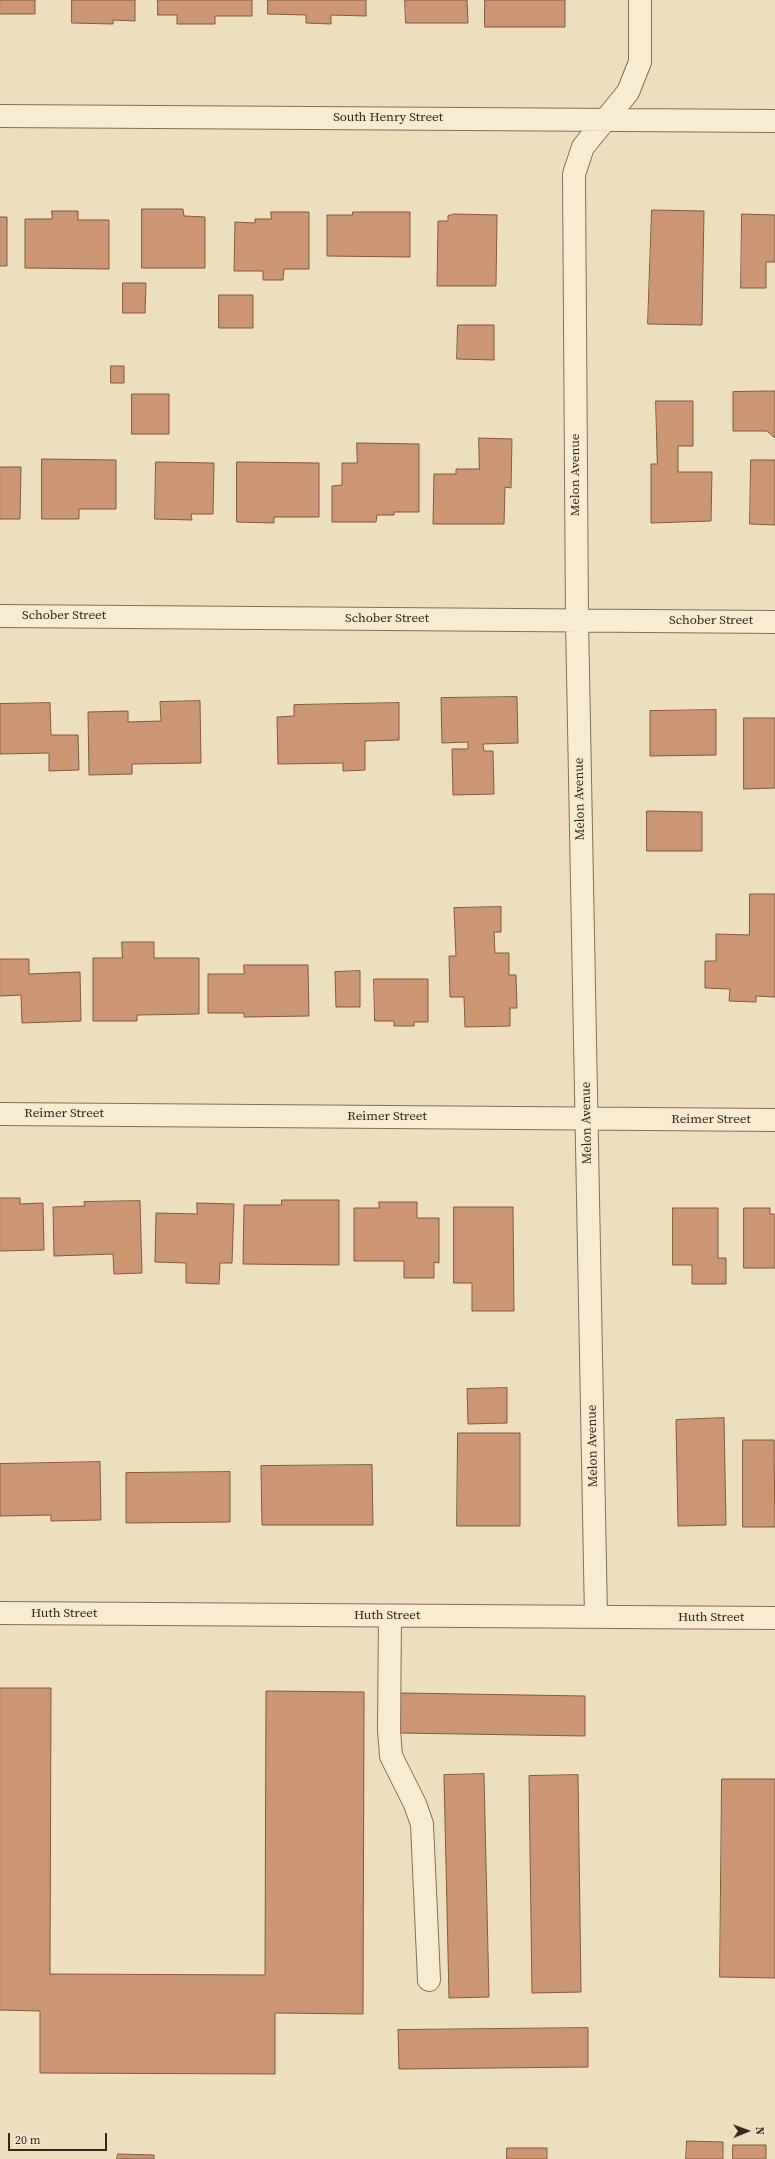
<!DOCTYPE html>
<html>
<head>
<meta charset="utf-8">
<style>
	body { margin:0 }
	#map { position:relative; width:775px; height:2159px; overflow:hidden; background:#eddfbd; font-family:"Source Serif 4",serif }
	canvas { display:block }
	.north { position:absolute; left:727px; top:2111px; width:40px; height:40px; -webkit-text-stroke:3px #f4e9cd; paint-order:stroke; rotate:89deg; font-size:11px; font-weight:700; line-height:16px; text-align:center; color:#34271b }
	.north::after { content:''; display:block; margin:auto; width:14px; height:18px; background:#34271b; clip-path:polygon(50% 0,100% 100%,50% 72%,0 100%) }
	.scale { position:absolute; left:8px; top:2133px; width:99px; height:18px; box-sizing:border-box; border:2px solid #34271b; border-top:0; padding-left:5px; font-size:12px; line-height:14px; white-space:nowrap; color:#34271b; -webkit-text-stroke:3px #f4e9cd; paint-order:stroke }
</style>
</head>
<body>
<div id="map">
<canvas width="775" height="2159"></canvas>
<div class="north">N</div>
<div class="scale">20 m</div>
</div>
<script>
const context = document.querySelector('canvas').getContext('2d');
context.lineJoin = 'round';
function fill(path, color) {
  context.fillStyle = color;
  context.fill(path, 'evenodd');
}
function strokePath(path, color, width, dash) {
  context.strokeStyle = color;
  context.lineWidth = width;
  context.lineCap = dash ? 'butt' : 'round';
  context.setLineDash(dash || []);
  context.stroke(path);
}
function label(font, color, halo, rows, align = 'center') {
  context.font = font + ' "Source Serif 4",serif';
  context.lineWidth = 3;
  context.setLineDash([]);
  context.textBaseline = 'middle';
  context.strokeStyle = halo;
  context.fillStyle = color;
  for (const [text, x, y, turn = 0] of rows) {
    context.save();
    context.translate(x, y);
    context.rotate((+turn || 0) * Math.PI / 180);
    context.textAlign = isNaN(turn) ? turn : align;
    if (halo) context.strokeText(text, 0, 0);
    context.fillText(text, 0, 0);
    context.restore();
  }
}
const building = new Path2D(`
	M0 0H35V14H0Z
	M72 0H135V21L113 20V24L72 23Z
	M158 0H252V16H215V24H177V15H158Z
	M268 0H366V16L331 15V24L306 23V15L268 14Z
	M405 0H467L468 23H406Z
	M485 0H565V27H485Z
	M142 209H183L184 216 205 217V268H142Z
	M652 210 704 211 702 325 648 324Z
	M52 211H78V220H109V269L25 268V219H52Z
	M271 212H309V269H284L283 280H263V271H234L235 222 255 223V219H271Z
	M353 212H410V257L327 256V215H352Z
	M454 214 497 215 496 286H437L438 221H448V216Z
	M742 214 775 215V262H766V288H741Z
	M0 217H7V266H0Z
	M123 283H146L145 313H123Z
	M219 295H253V328H219Z
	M458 325H494V360L457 359Z
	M111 366H124V383H111Z
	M769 391H775V438L767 431H733V392Z
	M132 394H169V434H132Z
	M656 401H693V446H678V472H712L711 521 651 523V464H657Z
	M479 438 512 439 511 488 505 487 504 524H433L434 474H456V469H479Z
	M357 443 419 444V512H394V515H377L376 522H332V486L342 485V463H357Z
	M42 459 116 460V509H79V519H42Z
	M751 460H775V525L750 524Z
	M156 462 214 463 213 514H191L192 520 155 519Z
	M237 462 319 463V517H274V523L237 522Z
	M0 467H21L20 519H0Z
	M517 697 518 743 483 744 484 751H493L494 794 453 795 452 749H468V742L442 743 441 698Z
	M200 701 201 763 132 764V774L89 775 88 712 128 711V722L161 721 160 702Z
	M50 703 51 735H78L79 770 49 771V753L0 754V704Z
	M399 703V740L365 741V770L343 771V763L278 764 277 717 294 716V705Z
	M716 710V755L650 756V711Z
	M744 718H775V788L744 789Z
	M647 811 702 812V851H647Z
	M750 894H775V997L756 996V1002L729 1001 730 989 705 988V961H716V934L749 935Z
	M501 907V932H494L495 953H509V975H516L517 1008H510V1026L465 1027 464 997H450L449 956H456L454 908Z
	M122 942H154V958H199V1014L137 1015V1021H93V958H122Z
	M0 959H29V974L80 972 81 1021 22 1023 21 995 0 996Z
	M244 965H308L309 1016 244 1017V1013H208V974H244Z
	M360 971V1007H336L335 972Z
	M374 979H428V1022H414V1026H394V1021H375Z
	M0 1198H20V1204L43 1203 44 1250 0 1251Z
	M282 1200H339V1265L243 1264 244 1205H281Z
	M140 1201 142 1273 114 1274 113 1254 54 1256 53 1207 85 1206 84 1202Z
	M379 1202H417V1218H439V1263L434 1262V1278H404V1261H354V1208H379Z
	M197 1203 234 1204 232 1263H220L219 1284 186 1283V1263L155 1262 156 1213 197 1214Z
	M454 1207H513L514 1311H472V1283H454Z
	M673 1208H718V1258H726V1284H692V1265H673Z
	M744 1208H770V1214H775V1268H744Z
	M507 1388V1423L468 1424 467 1389Z
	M724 1418 726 1525 678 1526 676 1420Z
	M458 1433H520V1526H457Z
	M743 1440H774L775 1527H743Z
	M100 1462 101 1520 51 1521V1515L0 1516V1464Z
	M372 1465 373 1525H262L261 1466Z
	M230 1472V1522L126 1523V1473Z
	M0 1688H51L50 1974 265 1975 266 1691 364 1692 363 2014 275 2013V2074L40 2073V2011L0 2010Z
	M401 1693 585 1696V1736L400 1733Z
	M484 1774 489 1997 449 1998 444 1775Z
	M578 1775 581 1992 532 1993 529 1776Z
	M722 1779H775V1978L720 1977Z
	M588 2028V2067L399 2069 398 2030Z
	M687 2141 723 2142V2159H686Z
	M733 2145H766V2159H733Z
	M507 2148H547V2159H507Z
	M118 2154 154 2155V2159H117Z`);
fill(building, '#cb9773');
strokePath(building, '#83593d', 1);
const minor = new Path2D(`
	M0 116 775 121
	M0 616 775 622
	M0 1114 775 1120
	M0 1613 775 1618
	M390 1616 389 1730 391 1756 415 1804 422 1824 429 1980
	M596 1617 577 620 574 174 583 147 628 92 640 62V0`);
strokePath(minor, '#856f57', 24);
strokePath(minor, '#f8ecd0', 22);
label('13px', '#34271b', '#f4e9cd', [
	["South Henry Street",388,118],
	["Melon Avenue",576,475,-90],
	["Schober Street",64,616],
	["Schober Street",387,619],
	["Schober Street",711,621],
	["Melon Avenue",580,799,-91],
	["Reimer Street",64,1114],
	["Reimer Street",387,1117],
	["Reimer Street",711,1120],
	["Melon Avenue",587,1123,-91],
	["Melon Avenue",593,1446,-91],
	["Huth Street",64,1614],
	["Huth Street",387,1616],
	["Huth Street",711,1618]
]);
</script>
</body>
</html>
